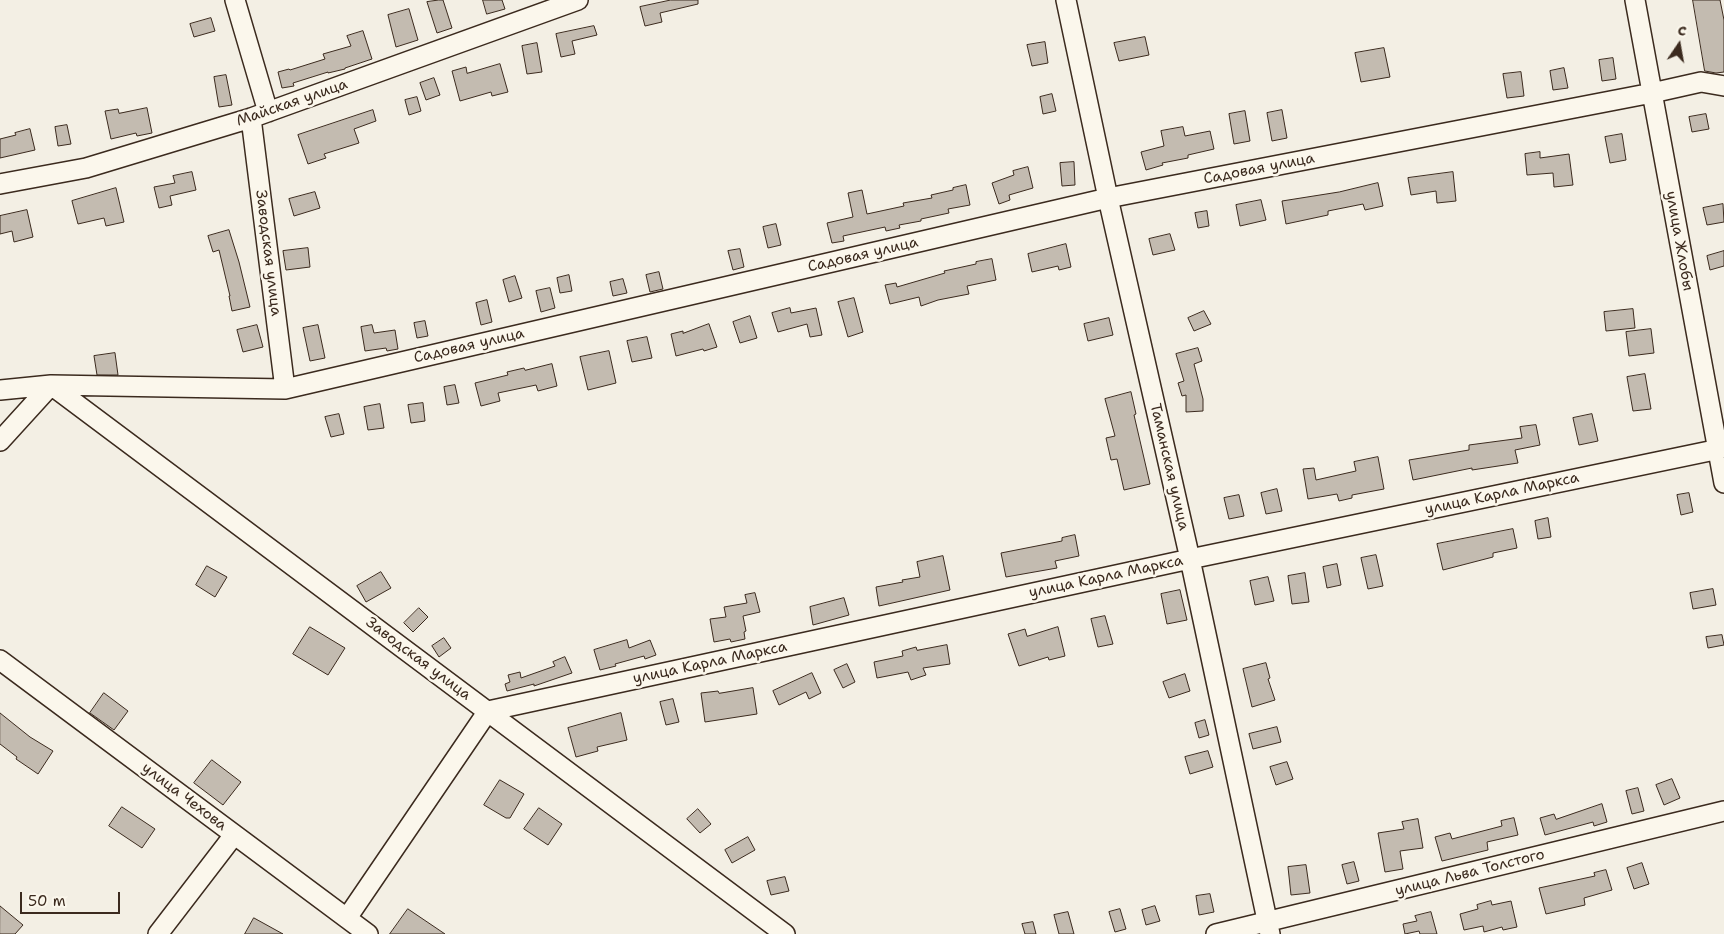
<!DOCTYPE html>
<html>
<head>
<meta charset="utf-8">
<style>
	body { margin:0 }
	#map { position:relative; width:1724px; height:934px; overflow:hidden; background:#f3efe4; font-family:"Shantell Sans",sans-serif }
	canvas { display:block }
	.north { position:absolute; left:1654px; top:20px; width:50px; height:50px; -webkit-text-stroke:4px #fbf7ec; paint-order:stroke; rotate:12deg; font-size:14px; font-weight:700; line-height:20px; text-align:center; color:#3b2a1e }
	.north::after { content:''; display:block; margin:auto; width:18px; height:22px; background:#3b2a1e; clip-path:polygon(50% 0,100% 100%,50% 72%,0 100%) }
	.scale { position:absolute; left:20px; top:892px; width:100px; height:22px; box-sizing:border-box; border:2px solid #3b2a1e; border-top:0; padding-left:6px; font-size:15px; line-height:18px; white-space:nowrap; color:#3b2a1e; -webkit-text-stroke:4px #fbf7ec; paint-order:stroke }
</style>
</head>
<body>
<div id="map">
<canvas width="1724" height="934"></canvas>
<div class="north">С</div>
<div class="scale">50 m</div>
</div>
<script>
const context = document.querySelector('canvas').getContext('2d');
context.lineJoin = 'round';
function fill(path, color) {
  context.fillStyle = color;
  context.fill(path, 'evenodd');
}
function strokePath(path, color, width, dash) {
  context.strokeStyle = color;
  context.lineWidth = width;
  context.lineCap = dash ? 'butt' : 'round';
  context.setLineDash(dash || []);
  context.stroke(path);
}
function label(font, color, halo, rows, align = 'center') {
  context.font = font + ' "Shantell Sans",sans-serif';
  context.lineWidth = 5;
  context.setLineDash([]);
  context.textBaseline = 'middle';
  context.strokeStyle = halo;
  context.fillStyle = color;
  for (const [text, x, y, turn = 0] of rows) {
    context.save();
    context.translate(x, y);
    context.rotate((+turn || 0) * Math.PI / 180);
    context.textAlign = isNaN(turn) ? turn : align;
    if (halo) context.strokeText(text, 0, 0);
    context.fillText(text, 0, 0);
    context.restore();
  }
}
const building = new Path2D(`
	M439 0H443L452 28 437 33 427 2Z
	M483 0H502L505 9 487 14Z
	M671 0H698V4L660 13 662 22 645 26 640 7Z
	M1693 0H1720L1724 20V72L1716 73 1705 71Z
	M409 9 418 40 396 47 388 15Z
	M211 18 215 31 194 37 190 24Z
	M594 26 597 35 572 41 575 54 561 57 556 34Z
	M363 31 372 59 345 68V69L328 73V72L293 83 294 86 282 88 278 72 289 69 290 70 325 59 323 54 351 46 347 36Z
	M1145 37 1149 55 1119 61 1114 43Z
	M1045 42 1048 63 1032 66 1027 45Z
	M537 43 542 72 527 74 522 46Z
	M1384 48 1390 77 1361 82 1355 53Z
	M1613 58 1616 79 1602 81 1599 60Z
	M500 64 508 92 492 96 491 92 460 101 452 71 466 67 467 73Z
	M1564 68 1568 88 1553 90 1550 71Z
	M1521 72 1524 96 1507 98 1503 74Z
	M226 75 232 105 219 107 214 77Z
	M434 78 440 95 426 100 420 83Z
	M1052 94 1056 111 1043 114 1040 97Z
	M417 97 421 111 409 115 405 100Z
	M147 108 152 133 137 136 136 133 111 139 105 111 118 109 119 113Z
	M373 110 376 121 354 129 359 143 324 154 326 158 308 164 298 135Z
	M1282 110 1287 138 1272 141 1267 113Z
	M1245 111 1250 141 1234 144 1229 114Z
	M1706 114 1709 129 1692 132 1689 117Z
	M67 125 71 144 58 146 55 127Z
	M1183 127 1185 136 1210 131 1214 149 1188 155V158L1162 163 1163 165 1146 170 1141 152 1164 146 1161 131Z
	M30 129 35 150 0 158V139L16 135 15 133Z
	M1622 134 1626 160 1610 163 1605 137Z
	M1540 152V158L1569 154 1573 185 1554 187 1553 173 1527 175 1525 154Z
	M1074 162 1075 185 1062 186 1060 163Z
	M1028 167 1033 188 1009 195 1010 200 999 204 992 183 1014 175 1013 171Z
	M192 172 196 190 170 196 172 205 159 208 154 187 175 183 173 176Z
	M1453 172 1456 201 1437 203 1436 191 1411 195 1408 178Z
	M1378 183 1383 206 1365 210 1363 204 1328 211V215L1286 224 1282 201 1339 192Z
	M966 185 970 205 948 209 949 213 921 219V221L899 225 900 228 886 231 885 227 843 236 844 241 832 243 827 223 853 217 848 193 862 190 867 214 904 206 903 203 932 198 931 195 953 190V188Z
	M116 188 124 222 106 226 104 218 78 224 72 201Z
	M315 192 320 208 294 216 289 199Z
	M1261 200 1266 220 1240 226 1236 205Z
	M1723 204 1724 222 1707 225 1703 208Z
	M27 210 33 237 14 242 12 231 0 234V216Z
	M1207 211 1209 226 1198 228 1195 213Z
	M776 224 781 245 768 248 763 227Z
	M229 230 239 262 250 307 232 311 229 296H230L219 250 213 252 208 236Z
	M1170 234 1175 250 1153 255 1149 239Z
	M1066 244 1071 267 1059 270 1058 266 1032 272 1028 254Z
	M308 248 310 267 286 270 283 251Z
	M740 249 744 267 733 270 728 251Z
	M1724 251V266L1710 270 1707 256Z
	M992 259 996 280 967 286 969 294 938 300 921 306 919 297 890 304 885 285 896 283 897 287 945 273 944 271 976 264V262Z
	M659 272 663 289 650 292 646 275Z
	M569 275 572 291 560 293 557 278Z
	M515 276 522 298 509 302 503 280Z
	M623 279 627 293 613 296 610 282Z
	M550 288 555 308 541 312 536 291Z
	M854 298 863 332 848 337 838 302Z
	M487 300 492 322 481 325 476 303Z
	M790 308 791 313 816 308 822 335 810 337 807 324 778 332 772 313Z
	M1633 309 1635 328 1606 331 1604 312Z
	M1204 311 1211 324 1194 331 1188 318Z
	M750 316 757 338 740 343 733 322Z
	M1109 318 1113 335 1088 341 1084 324Z
	M425 321 428 336 417 338 414 323Z
	M709 324 717 347 704 351 703 349 676 356 671 334 683 331V333Z
	M257 325 263 347 243 352 237 330Z
	M318 325 325 358 310 361 303 328Z
	M372 325 374 333 395 330 398 349 387 351 386 348 365 351 361 327Z
	M1651 329 1654 353 1629 356 1626 332Z
	M647 337 652 358 632 362 627 341Z
	M1198 348 1202 361 1194 364 1203 399V411L1186 412V395L1182 396 1178 383 1184 381 1176 354Z
	M609 351 616 383 588 390 580 357Z
	M115 353 118 375H97L94 356Z
	M552 364 557 386 538 391 536 385 498 393 500 401 481 406 475 383 508 375 507 372 524 368 525 370Z
	M1645 374 1651 409 1633 411 1627 377Z
	M455 385 459 403 447 405 444 387Z
	M1131 392 1136 414 1134 415 1150 484 1124 490 1117 459 1111 460 1106 438 1115 436 1105 399Z
	M423 403 425 421 411 423 408 405Z
	M380 404 384 428 368 430 364 407Z
	M339 414 344 434 331 437 325 417Z
	M1592 414 1598 441 1579 445 1573 418Z
	M1536 425 1540 445 1515 450 1518 463 1472 470V468L1413 480 1409 460 1469 450V445L1522 438 1520 427Z
	M1378 457 1384 489 1352 495V498L1339 501 1337 494 1308 499 1303 469 1314 468 1316 480 1356 471 1354 462Z
	M1277 489 1282 511 1266 514 1261 493Z
	M1689 493 1693 512 1681 515 1677 495Z
	M1239 495 1244 516 1229 519 1224 498Z
	M1548 518 1551 537 1538 539 1535 521Z
	M1513 529 1517 548 1493 553V557L1443 570 1437 544Z
	M1075 535 1079 556 1055 561 1057 568 1006 577 1001 553 1062 541V538Z
	M1376 555 1383 586 1368 589 1361 558Z
	M943 556 950 590 879 606 876 587 903 582 902 580 920 577 917 562Z
	M1337 564 1341 585 1327 588 1323 567Z
	M207 566 227 577 215 597 196 585Z
	M381 572 391 588 366 602 357 586Z
	M1305 573 1309 602 1292 604 1288 576Z
	M1268 577 1274 601 1255 605 1250 581Z
	M1713 589 1716 605 1693 609 1690 593Z
	M1180 590 1187 620 1167 624 1161 594Z
	M755 593 760 612 743 616 746 631 744 632 745 639 731 642 730 639 714 642 710 619 726 617 724 607 747 603 745 595Z
	M844 598 849 615 813 625 810 607Z
	M419 608 428 617 413 632 404 623Z
	M1105 616 1113 644 1098 647 1091 619Z
	M310 627 345 648 328 675 293 654Z
	M1058 627 1065 656 1049 660 1048 657 1019 666 1008 634 1025 629 1027 636Z
	M1722 635 1724 645 1708 648 1706 637Z
	M444 638 451 648 439 657 432 646Z
	M627 640 629 648 650 640 656 655 645 659 644 656 615 664 616 666 600 670 594 650Z
	M947 645 950 664 923 668 926 675 911 680 908 672 877 678 874 662 903 656 902 651 916 647 917 650Z
	M565 657 572 673 534 686V684L507 691 505 684 510 682 508 675 520 672 521 678 555 666 553 662Z
	M1266 663 1270 678 1268 679 1275 700 1252 707 1243 669Z
	M847 664 855 682 843 688 834 670Z
	M812 673 821 693 809 699 806 692 779 705 773 691Z
	M1185 674 1190 691 1169 698 1163 682Z
	M753 688 757 714 705 722 701 693 718 691 719 693Z
	M104 693 128 711 114 730 90 713Z
	M673 699 679 722 666 725 660 702Z
	M0 713 30 737 53 751 38 774 16 759 17 757 0 744Z
	M621 713 627 740 597 747 598 751 576 757 568 728Z
	M1205 720 1209 735 1199 738 1195 723Z
	M1277 727 1281 742 1253 749 1249 734Z
	M1208 751 1213 767 1190 774 1185 757Z
	M212 760 241 782 223 805 194 783Z
	M1287 762 1293 779 1276 785 1270 767Z
	M1672 779 1680 798 1664 805 1656 785Z
	M500 780 524 794 510 818H506L484 805Z
	M1638 788 1644 811 1632 814 1626 791Z
	M1602 804 1607 822 1594 826 1593 822 1545 835 1540 818 1554 814 1556 819Z
	M122 807 155 829 142 848 109 826Z
	M539 808 562 824 548 845 524 829Z
	M698 809 711 824 700 833 687 819Z
	M1514 818 1518 835 1487 842 1488 850 1442 861 1435 837 1450 833 1452 839 1502 826 1501 821Z
	M1418 819 1423 848 1400 851 1403 869 1385 872 1378 833 1404 829 1402 822Z
	M748 837 755 850 732 863 725 850Z
	M1354 862 1359 881 1347 884 1342 865Z
	M1642 863 1649 884 1634 889 1627 868Z
	M1306 865 1310 893 1291 895 1288 867Z
	M1606 870 1612 890 1584 898 1585 905 1546 914 1539 888 1595 876 1594 873Z
	M785 877 789 891 771 895 767 881Z
	M1210 894 1214 912 1199 915 1196 896Z
	M1491 901 1492 905 1511 901 1517 927 1503 930 1502 927 1484 932 1483 926 1464 930 1460 914 1478 909 1477 905Z
	M0 906 23 925 15 934H0Z
	M1155 906 1160 921 1146 925 1142 910Z
	M408 909 445 934H390Z
	M1120 909 1126 929 1115 932 1109 912Z
	M1068 912 1074 934H1059L1054 915Z
	M1431 912 1437 934H1420L1419 931 1405 934 1403 924 1417 921 1415 916Z
	M254 918 283 934H245Z
	M1033 922 1036 934H1025L1022 924Z`);
fill(building, '#c3bbb0');
strokePath(building, '#3b2a1e', 1);
const minor = new Path2D(`
	M235 0 268 112
	M1066 0 1108 198 1190 559 1270 934
	M1635 0 1724 483
	M251 118 285 389
	M0 184 86 168 251 118 578 0
	M0 390 51 385 285 389 1108 198 1652 93 1701 82 1724 86
	M0 441 51 385 785 934
	M0 660 368 934
	M347 918 488 711 1190 559 1724 448
	M158 934 234 835
	M1216 934 1724 811`);
strokePath(minor, '#3b2a1e', 22);
strokePath(minor, '#fbf7ec', 19);
label('15px', '#3b2a1e', '#fbf7ec', [
	["Майская улица",292,103,-19],
	["Садовая улица",1259,169,-11],
	["улица Жлобы",1679,241,80],
	["Заводская улица",268,253,83],
	["Садовая улица",863,255,-13],
	["Садовая улица",469,346,-13],
	["Таманская улица",1169,467,77],
	["улица Карла Маркса",1502,494,-12],
	["улица Карла Маркса",1106,577,-12],
	["Заводская улица",418,659,37],
	["улица Карла Маркса",710,663,-12],
	["улица Чехова",184,797,37],
	["улица Льва Толстого",1470,873,-14]
]);
</script>
</body>
</html>
